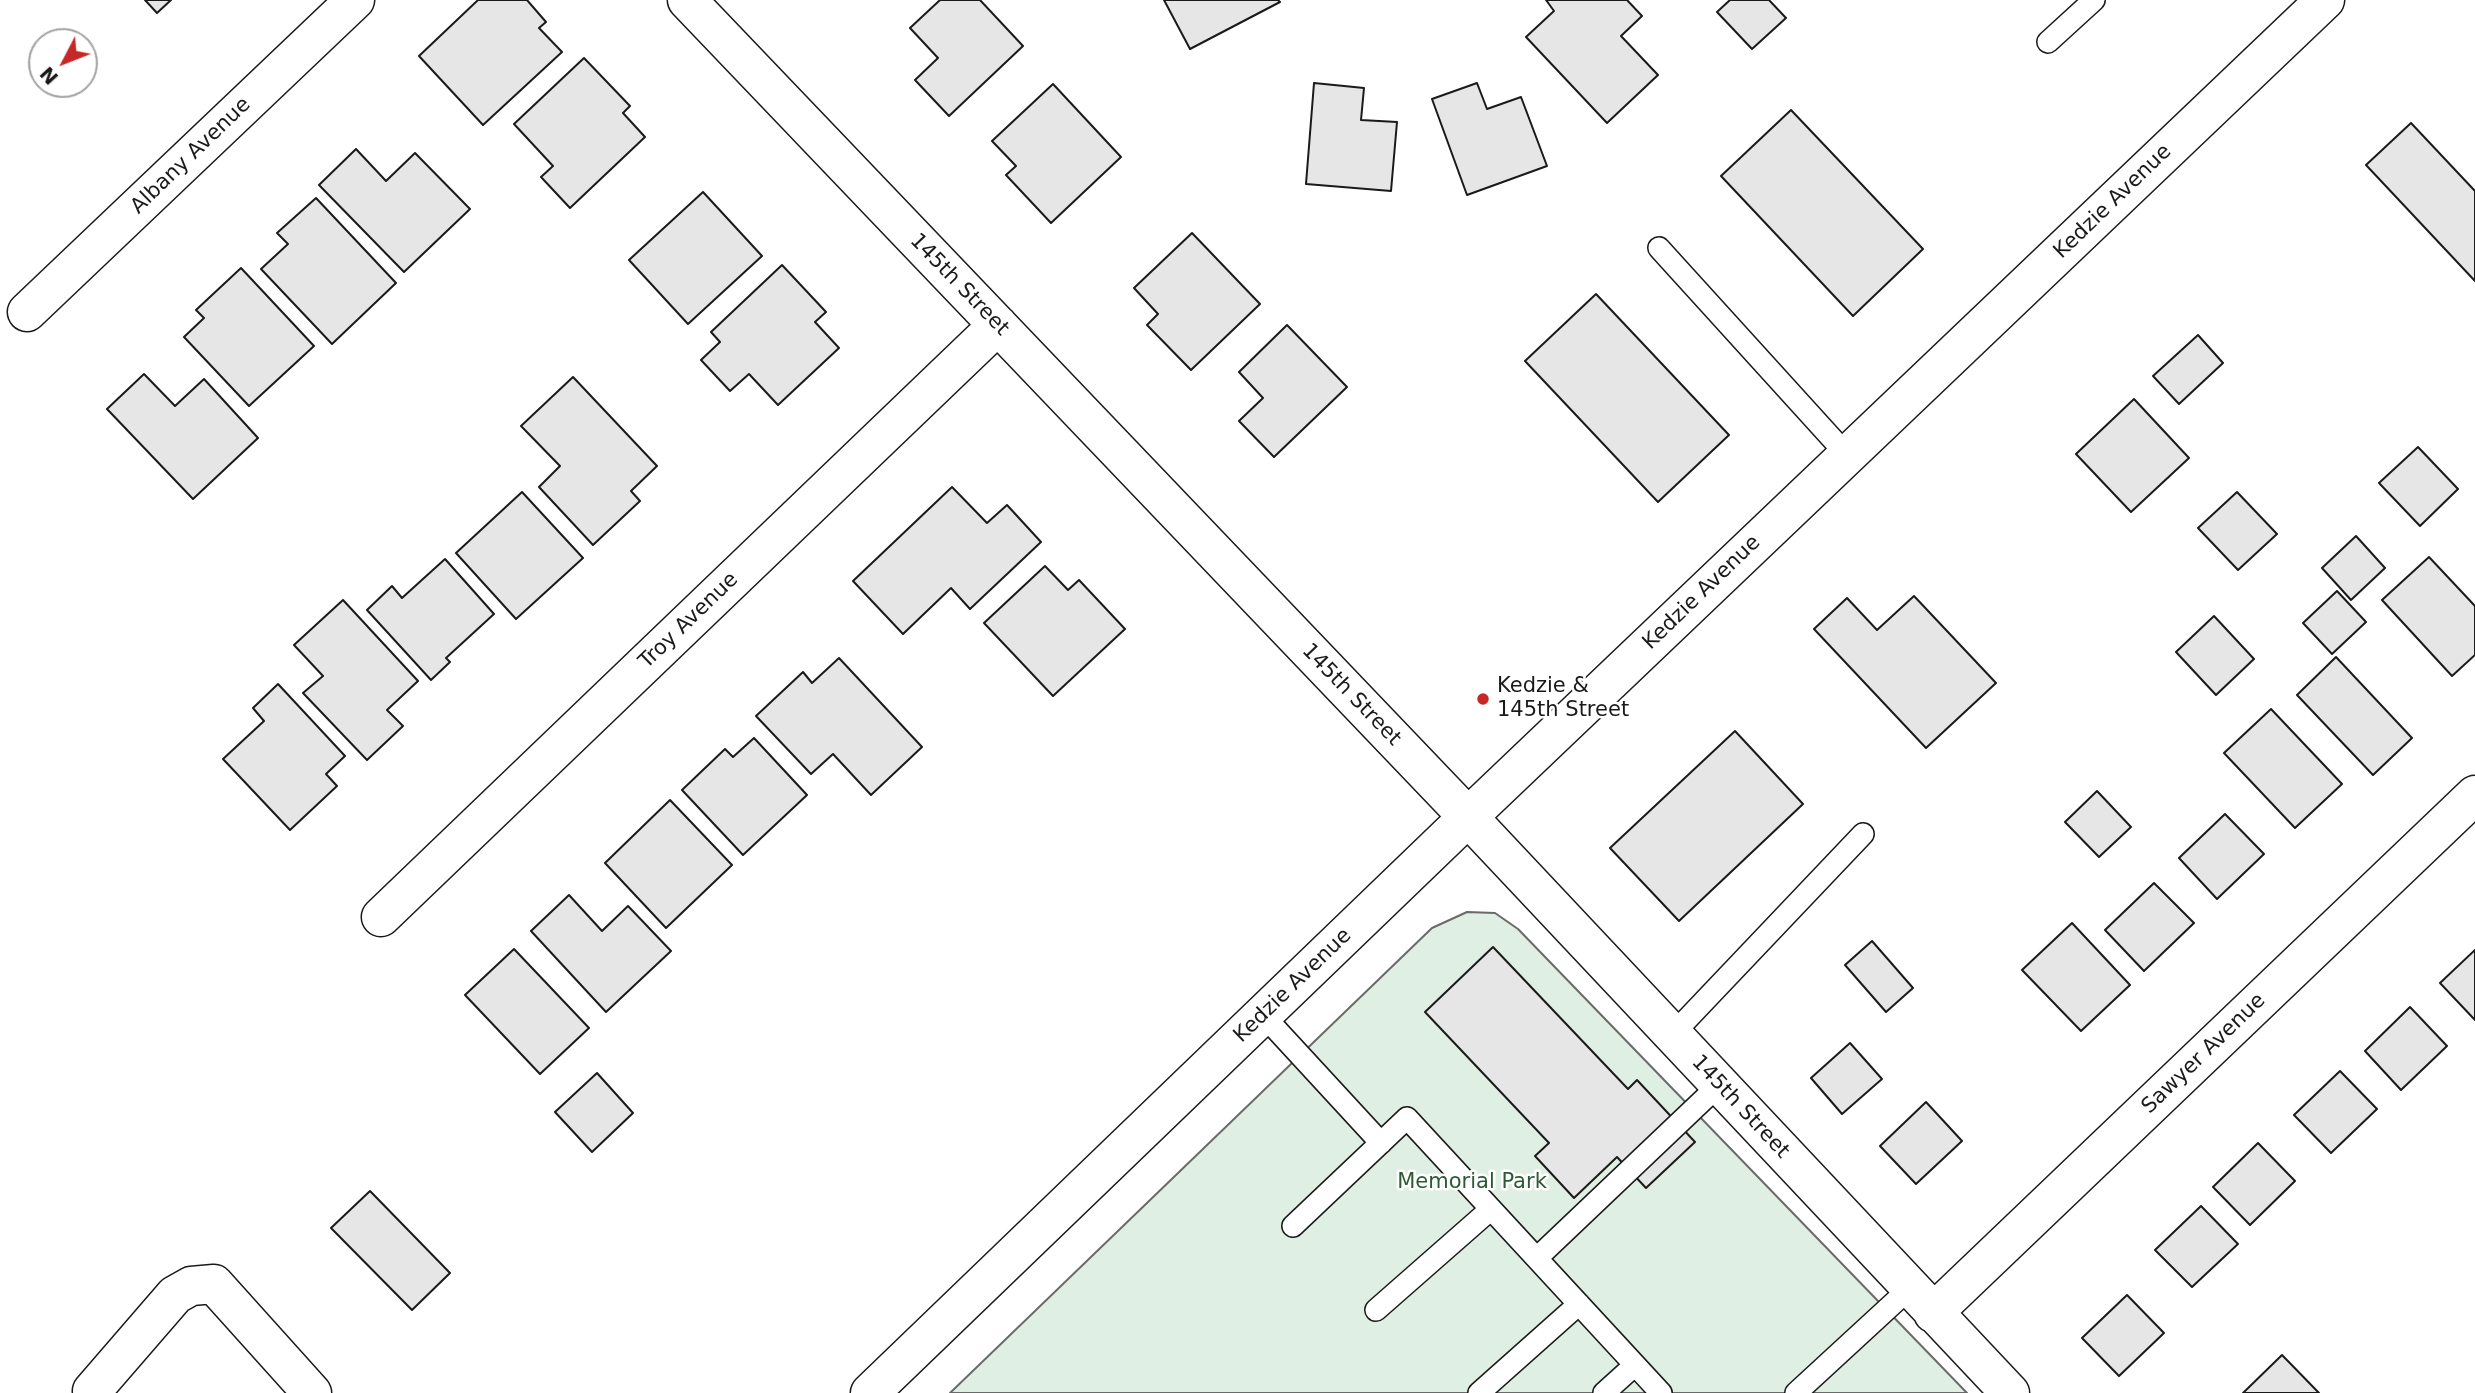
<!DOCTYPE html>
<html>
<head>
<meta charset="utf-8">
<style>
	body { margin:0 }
	#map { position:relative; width:2475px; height:1393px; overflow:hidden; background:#fff; font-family:"DejaVu Sans",sans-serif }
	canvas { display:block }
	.north { position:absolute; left:28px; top:28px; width:70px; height:70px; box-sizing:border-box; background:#fff; border:2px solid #a3a3a3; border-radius:50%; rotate:228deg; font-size:19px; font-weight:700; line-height:28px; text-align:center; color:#1a1a1a }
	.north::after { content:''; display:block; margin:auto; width:24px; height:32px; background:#c62828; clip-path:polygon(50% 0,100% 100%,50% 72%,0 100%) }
</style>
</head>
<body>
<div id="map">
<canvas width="2475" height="1393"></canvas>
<div class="north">N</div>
</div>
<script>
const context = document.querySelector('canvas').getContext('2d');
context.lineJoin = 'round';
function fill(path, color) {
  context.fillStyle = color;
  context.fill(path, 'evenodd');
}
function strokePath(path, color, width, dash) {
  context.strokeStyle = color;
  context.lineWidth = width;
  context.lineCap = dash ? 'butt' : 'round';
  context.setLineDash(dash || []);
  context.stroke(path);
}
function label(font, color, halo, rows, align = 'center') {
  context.font = font + ' "DejaVu Sans",sans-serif';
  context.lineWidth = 5;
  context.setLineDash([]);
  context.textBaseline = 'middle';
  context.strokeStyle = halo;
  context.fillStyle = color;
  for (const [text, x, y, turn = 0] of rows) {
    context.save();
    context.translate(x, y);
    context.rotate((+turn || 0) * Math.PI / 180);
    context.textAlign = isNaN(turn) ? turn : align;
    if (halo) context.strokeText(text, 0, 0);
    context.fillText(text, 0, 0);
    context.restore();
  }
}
const green = new Path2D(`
	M1467 912 1495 913 1518 929 1967 1393H950L1432 928Z`);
fill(green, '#e0efe3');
strokePath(green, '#6a6a6a', 2);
const building = new Path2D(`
	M145 0H171L157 13Z
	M478 0H527L546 22 539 28 562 52 483 125 419 56Z
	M940 0H980L1023 46 949 116 915 80 938 58 910 28Z
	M1164 0H1278L1280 2 1190 49Z
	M1627 0 1642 16 1621 36 1658 75 1607 123 1526 37 1554 11 1546 0Z
	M1730 0H1769L1786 18 1752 49 1717 12Z
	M584 58 630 106 623 113 645 137 570 208 541 177 553 166 514 124Z
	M1314 83 1364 88 1361 120 1397 122 1391 191 1306 184Z
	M1477 83 1487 109 1521 97 1547 166 1467 195 1432 99Z
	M1053 84 1121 157 1051 223 1006 175 1016 166 992 141Z
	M1791 110 1923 249 1853 316 1721 176Z
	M2411 123 2475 191V281L2366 165Z
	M356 149 386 181 415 153 470 209 404 272 319 185Z
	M703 192 762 256 688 324 629 260Z
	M316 198 396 283 332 344 261 269 288 244 277 233Z
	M1192 233 1260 304 1191 370 1147 325 1158 314 1134 288Z
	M782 265 826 312 815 322 839 348 778 405 749 374 730 391 701 360 720 342 711 332Z
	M241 268 314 346 249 406 184 337 204 318 196 310Z
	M1596 294 1729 435 1658 502 1525 361Z
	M1287 325 1347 387 1274 457 1239 421 1263 398 1239 372Z
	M2198 335 2223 363 2179 404 2153 376Z
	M144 374 175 406 204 379 258 438 193 499 107 409Z
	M573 377 657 466 631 491 640 501 593 545 539 487 560 466 521 426Z
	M2134 399 2189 458 2131 512 2076 454Z
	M2418 447 2458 489 2420 526 2379 483Z
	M952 487 987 523 1007 505 1041 542 970 609 951 588 903 634 853 581Z
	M522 492 583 558 516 619 456 553Z
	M2237 492 2277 534 2238 570 2198 528Z
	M2356 536 2385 568 2351 600 2322 568Z
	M2429 557 2475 606V655L2452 676 2382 600Z
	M445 559 494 614 446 658 450 662 431 680 367 610 392 586 402 598Z
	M1045 566 1068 590 1079 580 1125 629 1053 696 984 623Z
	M2337 591 2366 622 2332 654 2303 623Z
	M1914 596 1996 683 1926 748 1814 629 1847 598 1877 630Z
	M343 600 418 681 387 710 403 726 367 760 303 693 323 676 294 645Z
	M2214 616 2254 659 2216 695 2176 652Z
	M2336 657 2412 738 2373 775 2297 695Z
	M839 658 922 747 871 795 833 754 811 774 756 716 803 672 812 683Z
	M278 684 345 756 326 774 337 786 290 830 223 759 264 721 253 708Z
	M2271 709 2342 784 2295 828 2224 753Z
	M1735 731 1803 804 1679 921 1610 848Z
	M754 738 807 795 743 855 682 790 725 749 733 757Z
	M2097 791 2131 827 2099 857 2065 822Z
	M670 800 732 865 666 928 605 863Z
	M2225 814 2264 854 2217 899 2179 858Z
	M2154 883 2194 923 2144 971 2105 930Z
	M569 895 602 931 628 906 671 951 606 1012 531 931Z
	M2072 923 2130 985 2081 1031 2022 970Z
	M1872 941 1913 988 1886 1012 1845 965Z
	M1493 947 1628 1089 1637 1080 1695 1142 1646 1188 1617 1157 1574 1198 1535 1156 1549 1143 1425 1012Z
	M514 949 589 1028 540 1074 465 995Z
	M2475 950V1020L2440 983Z
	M2410 1007 2447 1046 2401 1090 2365 1051Z
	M1850 1043 1882 1079 1842 1114 1811 1078Z
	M2340 1071 2377 1109 2331 1153 2294 1115Z
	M597 1073 633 1113 592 1152 555 1112Z
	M1926 1102 1962 1141 1916 1184 1880 1146Z
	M2258 1143 2295 1181 2250 1225 2213 1187Z
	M370 1191 450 1273 412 1310 331 1228Z
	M2201 1206 2238 1244 2192 1287 2155 1250Z
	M2127 1295 2164 1333 2119 1376 2082 1338Z
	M2282 1355 2319 1393H2243Z`);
fill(building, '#e6e6e6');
strokePath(building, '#1a1a1a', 2);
const service = new Path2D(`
	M2048 42 2094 0
	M1659 248 1847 455
	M1263 1015 1381 1143
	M1672 1035 1863 834
	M1293 1226 1407 1118 1661 1393
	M1537 1258 1719 1085
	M1376 1310 1491 1209
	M1479 1393 1579 1304
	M1604 1393 1635 1365
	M1796 1393 1910 1288`);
const minor = new Path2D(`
	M687 0 1468 817 2010 1393
	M27 312 355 0
	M381 917 998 325
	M1933 1313 2475 795
	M92 1391 175 1295 191 1286 214 1284 312 1393`);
const secondary = new Path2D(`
	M870 1393 1468 817 2325 0`);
strokePath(service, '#1a1a1a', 24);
strokePath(minor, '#1a1a1a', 41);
strokePath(secondary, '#1a1a1a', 41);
strokePath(service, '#fff', 21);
strokePath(minor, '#fff', 38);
strokePath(secondary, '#fff', 38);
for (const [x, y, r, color] of [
	[1483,699,7,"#c62828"]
]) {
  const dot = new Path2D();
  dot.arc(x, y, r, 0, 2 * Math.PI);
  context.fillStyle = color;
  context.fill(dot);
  strokePath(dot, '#fff', 2.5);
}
label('21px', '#1a1a1a', '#fff', [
	["Albany Avenue",191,156,-44],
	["Kedzie Avenue",2113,202,-44],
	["145th Street",959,285,46],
	["Kedzie Avenue",1702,593,-44],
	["Troy Avenue",689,621,-44],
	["145th Street",1351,695,46],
	["Kedzie Avenue",1293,986,-44],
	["Sawyer Avenue",2204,1054,-44],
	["145th Street",1740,1107,47]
]);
label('21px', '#1a1a1a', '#fff', [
	["Kedzie &",1497,687],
	["145th Street",1497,711]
], 'left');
label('21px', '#2b5a34', '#fff', [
	["Memorial Park",1472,1183]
]);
</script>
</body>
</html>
